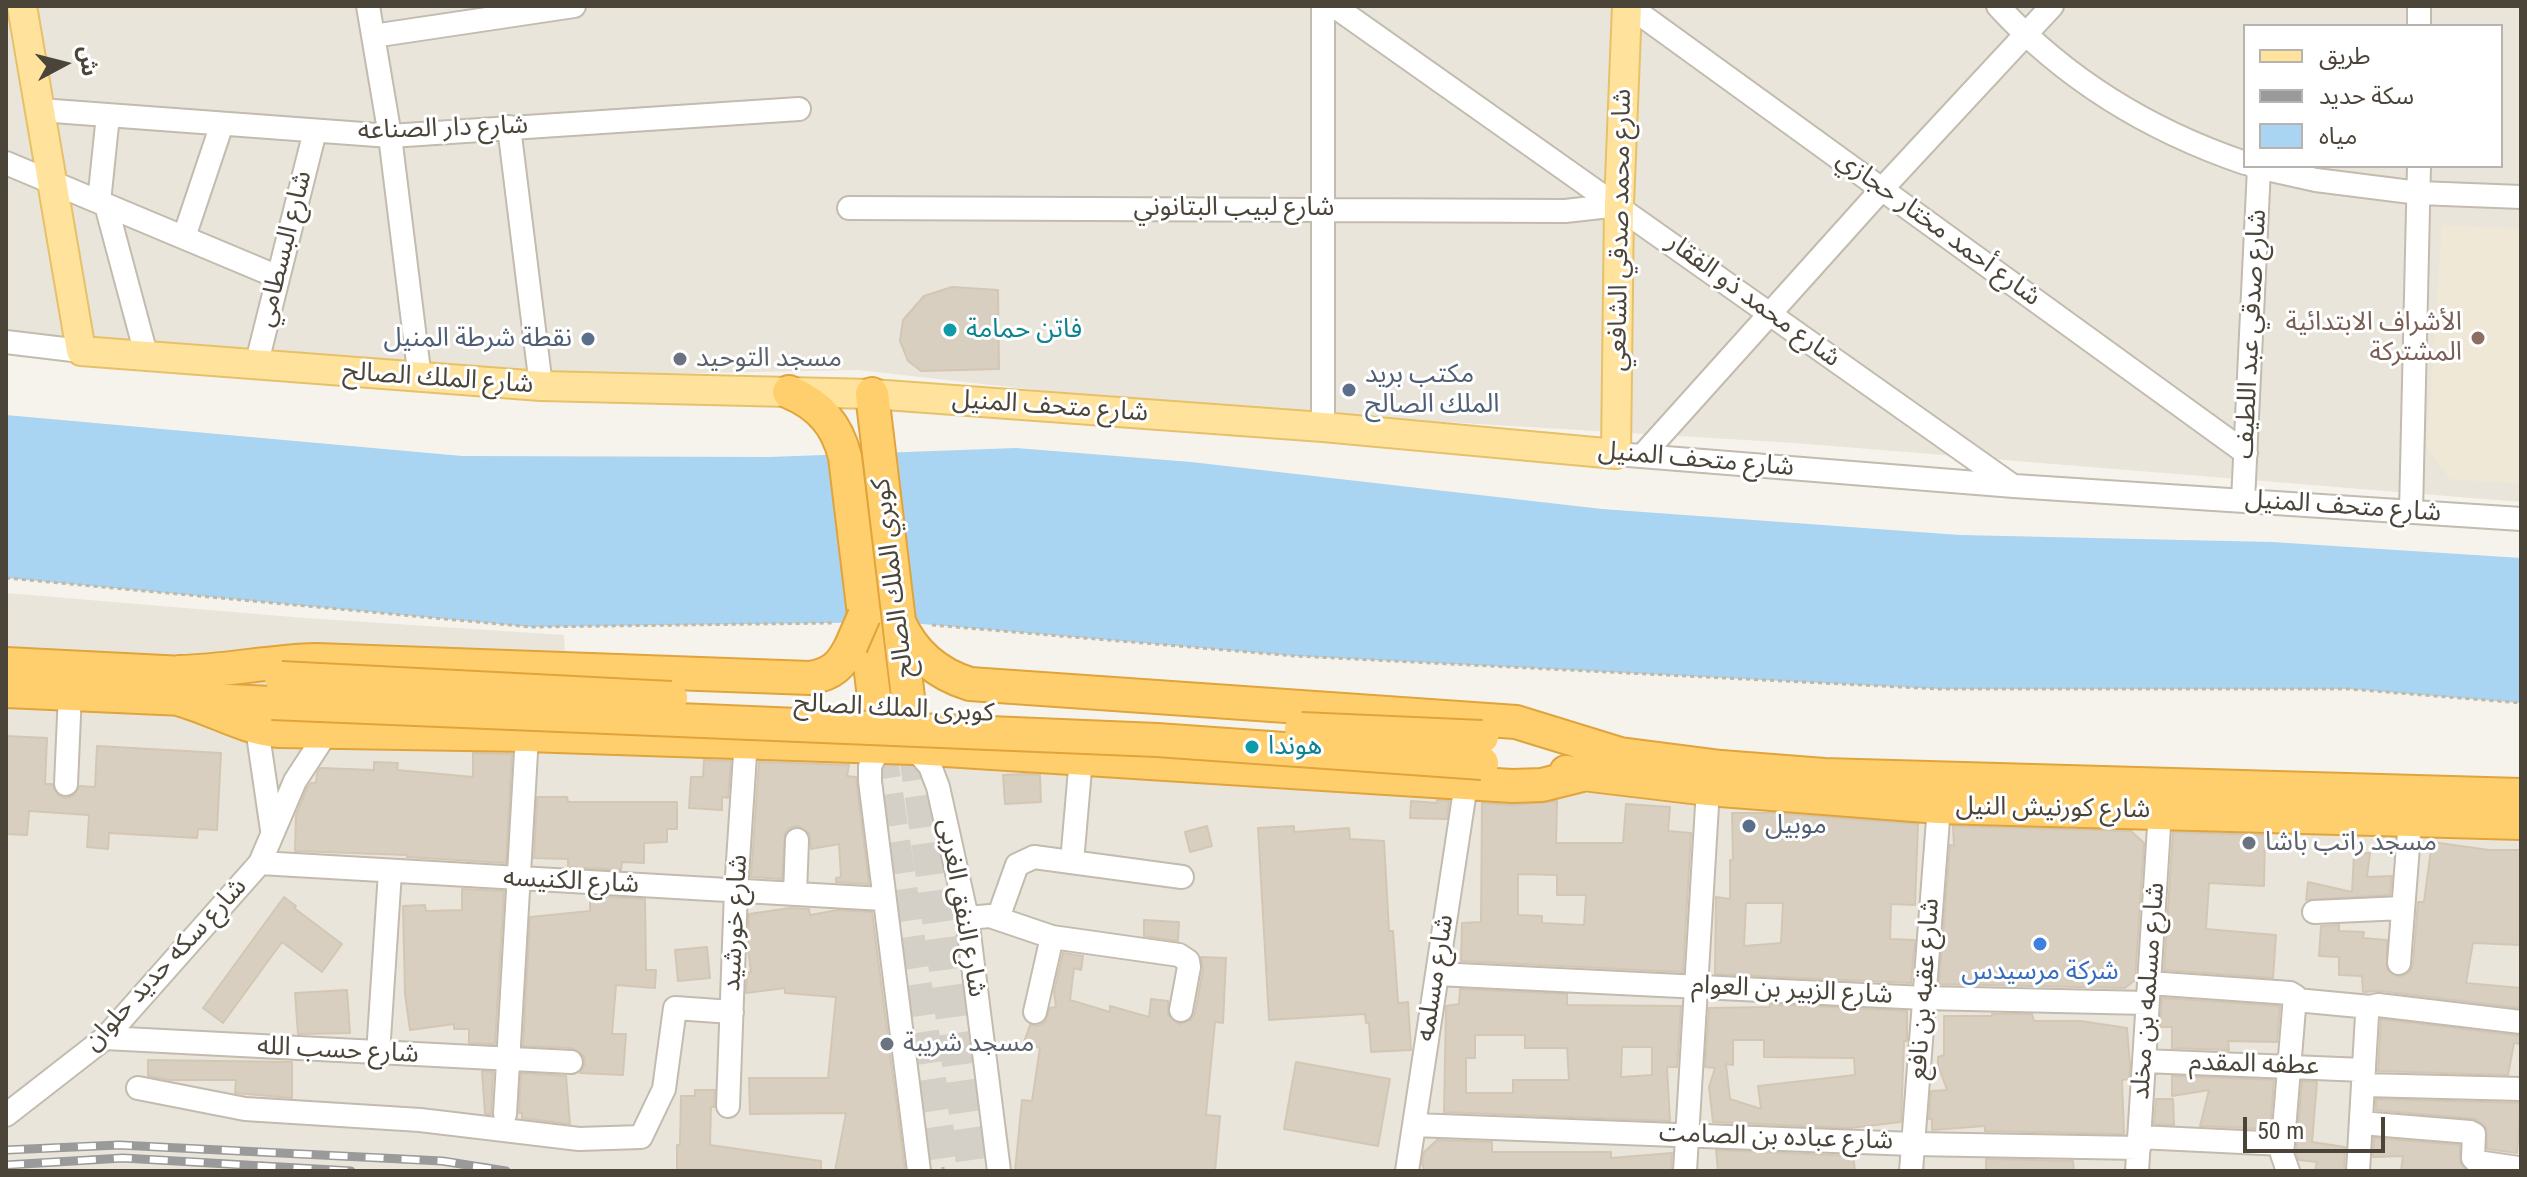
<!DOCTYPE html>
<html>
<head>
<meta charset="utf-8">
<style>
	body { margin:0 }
	#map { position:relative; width:2527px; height:1177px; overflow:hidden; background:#f6f3ec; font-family:"Roboto Condensed","Noto Sans Arabic",sans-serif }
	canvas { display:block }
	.frame { position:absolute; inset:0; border:8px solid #4b4439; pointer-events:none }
	.legend { position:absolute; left:2243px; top:24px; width:260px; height:144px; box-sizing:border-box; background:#fff; border:2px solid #b7b4b0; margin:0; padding:10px 14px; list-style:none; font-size:24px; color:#4b4439 }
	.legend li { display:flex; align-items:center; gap:16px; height:40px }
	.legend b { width:40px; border:2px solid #b7b4b0 }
	.north { position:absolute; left:24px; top:24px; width:80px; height:80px; -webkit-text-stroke:6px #fff; paint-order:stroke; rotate:83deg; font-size:22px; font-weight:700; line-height:32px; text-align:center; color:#4b4439 }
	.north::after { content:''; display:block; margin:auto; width:28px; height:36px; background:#4b4439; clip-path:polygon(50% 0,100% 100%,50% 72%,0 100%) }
	.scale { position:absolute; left:2243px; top:1117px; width:142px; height:36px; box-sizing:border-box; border:4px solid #4b4439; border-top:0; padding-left:10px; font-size:24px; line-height:28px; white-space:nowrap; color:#4b4439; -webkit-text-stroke:6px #fff; paint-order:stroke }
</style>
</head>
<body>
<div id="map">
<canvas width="2527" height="1177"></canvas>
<div class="frame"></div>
<ul class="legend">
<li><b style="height:10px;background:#ffe39c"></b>طريق</li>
<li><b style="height:10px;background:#9a9a9a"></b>سكة حديد</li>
<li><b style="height:22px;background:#a9d4f2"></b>مياه</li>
</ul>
<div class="north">ش</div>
<div class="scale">50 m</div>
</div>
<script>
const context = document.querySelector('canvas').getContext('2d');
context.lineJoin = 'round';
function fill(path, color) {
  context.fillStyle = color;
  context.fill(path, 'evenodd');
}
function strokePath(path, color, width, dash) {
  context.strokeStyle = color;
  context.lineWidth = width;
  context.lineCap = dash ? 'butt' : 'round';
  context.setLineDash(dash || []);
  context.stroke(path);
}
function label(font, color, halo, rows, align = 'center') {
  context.font = font + ' "Roboto Condensed","Noto Sans Arabic",sans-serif';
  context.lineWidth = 6;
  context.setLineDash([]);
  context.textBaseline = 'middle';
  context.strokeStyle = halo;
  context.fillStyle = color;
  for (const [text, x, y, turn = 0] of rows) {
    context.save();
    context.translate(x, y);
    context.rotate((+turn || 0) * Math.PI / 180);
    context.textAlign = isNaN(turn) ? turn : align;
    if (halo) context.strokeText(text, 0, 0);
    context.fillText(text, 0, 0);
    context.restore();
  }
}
fill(new Path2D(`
	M6 6H2521V502L1795 443 1178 406 858 370 294 381 6 353ZM2245 26H2501V166H2245Z
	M6 593 305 618 564 635 570 748 1802 802 2521 830V1171H6Z`), '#eae5da');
fill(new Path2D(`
	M2442 225 2521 229V484L2450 479 2427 448Z`), '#efe8d6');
fill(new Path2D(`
	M6 415 462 456 769 457 1016 448 1191 462 1602 509 1960 535 2272 542 2521 558V703L2349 689H1939L1295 656 899 622 531 627 6 578Z`), '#a9d4f2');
const building = new Path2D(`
	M952 287 998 290 999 369 921 371 908 361 900 341 903 320 924 296Z
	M6 736 47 738 45 784H52L58 795 65 798 73 796 80 786 95 787 97 746 221 753 217 830 198 829 197 838 109 833 108 849 87 847 89 815 29 811 27 835 6 834Z
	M473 753 512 754 506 863 407 857V855L295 851 296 815 307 788 311 783H316L317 773 320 768 374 770V762L398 763 397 770 473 777Z
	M704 760 731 761 728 798 722 797V810L689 808 691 777H703Z
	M759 762 849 765 847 776 856 777 869 884 836 882V878L841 877 839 844 811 849 809 833 798 826 791 827 785 833 782 879 751 877Z
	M1025 774 1040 775 1041 802 1005 804 1003 775Z
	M537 797H567L568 802H677V829H667V842L644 843V863L622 862 621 870 568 867V859L534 858Z
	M1437 800 1449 801 1447 819 1410 818 1411 801 1437 803Z
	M1557 801 1556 843H1623L1626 804 1670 807 1668 831 1691 833 1683 972 1461 961 1462 923 1481 922 1482 803 1512 805ZM1518 874 1557 875V895H1586L1584 925 1542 923V916L1518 915Z
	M1732 813H1774L1918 824 1915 905 1891 904 1890 939 1915 940 1911 983 1715 974 1716 897 1730 899V860H1733ZM1746 903H1783L1781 943 1744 946Z
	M1207 826 1212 846 1190 852 1185 832Z
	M1294 826V832L1349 828 1350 839 1384 841 1389 931H1393L1398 1003 1408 1002 1411 1050 1371 1052 1369 1023H1366L1365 1014 1269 1020 1258 828Z
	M1953 826 2131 831 2144 843 2135 980 2125 988 1939 984 1950 845 1954 846Z
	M2173 832 2265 835 2264 886 2209 883 2206 929 2276 935 2273 978 2164 970Z
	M2432 842 2489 850H2521V945L2473 943 2466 983 2521 988V1008L2380 991 2363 992 2362 976 2339 975V957L2319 956 2321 926 2339 925V931L2364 932 2363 938 2387 940V970L2399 977 2410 972 2413 964 2418 902H2424Z
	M2370 853 2367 877 2392 876 2390 895 2306 900 2308 882 2352 892 2354 854Z
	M462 889 504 891 495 1044 469 1043V1029H454V1024L410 1030 405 994 403 906 425 905 426 911 462 910Z
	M590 896 645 899 646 970H656L655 988 616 985 612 1034H626L623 1075 580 1073 585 1064 584 1056 572 1048 523 1046 530 917 590 911Z
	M284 897 296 906 294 908 342 944 322 972 282 942 223 1023 203 1008Z
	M790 908 809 909 810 915 838 910 872 912 905 1171H835L846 1113 750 1114 749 1078H828L836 997 785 993V988L746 993 747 973 751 972 748 949 749 914Z
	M1144 920 1179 922 1178 941 1144 936Z
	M707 947 710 978 678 981 675 950Z
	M1063 953 1083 956 1081 970 1074 968 1070 1000 1110 1012V1006L1149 1017 1151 999 1168 1001V1015L1179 1024 1191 1020 1195 1013 1203 970 1201 957 1226 958 1223 1023 1215 1022 1206 1115 1220 1116 1215 1171H1015L1022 1100 1032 1101 1040 1048 1024 1042 1030 1025 1038 1026 1045 1022 1050 1008 1056 1007 1054 992Z
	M1460 989 1567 994V1005L1681 1006 1677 1067H1667L1670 1121 1444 1112 1446 1006 1459 1004ZM1475 1035H1525V1048H1567L1569 1080H1513V1093H1466V1058H1475ZM1622 1047H1652V1075L1621 1077Z
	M347 990 350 1033 298 1034 295 993Z
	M2162 998 2280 1006 2277 1042 2228 1041 2229 1050 2172 1048V1027H2160Z
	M1770 1004 1907 1011V1041H1904L1901 1122 1850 1128 1713 1122 1709 1087 1715 1068 1705 1067 1709 1008 1770 1007ZM1733 1040H1764V1057L1854 1058 1855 1075 1758 1086 1761 1109 1730 1099 1726 1064 1733 1065Z
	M1992 1014H2032L2034 1021H2081L2127 1028 2130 1065 2129 1079 2122 1080 2124 1134 1985 1131V1126L1932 1130V1119H1929L1931 1091 1947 1090 1938 1065V1057L1944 1055V1016H1992Z
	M2381 1019 2521 1036V1044L2514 1043 2508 1075 2378 1071Z
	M148 1060 292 1062V1098L235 1093 236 1080H169L148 1076Z
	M1296 1062 1390 1079 1378 1146 1284 1129Z
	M482 1071 493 1072 491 1114H485Z
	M521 1073 566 1076 570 1124 522 1118V1113H519Z
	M2172 1076 2274 1080 2270 1129 2200 1126 2209 1090 2172 1096Z
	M2302 1081 2317 1082 2312 1142 2345 1147 2344 1171H2315L2317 1162 2299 1160 2296 1152Z
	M695 1090H715L714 1107H711L710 1145 821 1161V1171H677V1145H680L681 1096H695Z
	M2156 1099H2173L2174 1125 2154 1124Z
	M2376 1099 2521 1103 2517 1153 2487 1149 2486 1128 2476 1119 2376 1110Z
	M2374 1138 2460 1145V1162L2466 1171H2401L2403 1156 2373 1157Z
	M1437 1140 1492 1142V1152H1611V1158L1672 1153 1671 1171H1425L1422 1164 1424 1152Z
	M1716 1150 1853 1156 1855 1171H1718Z
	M1986 1159 2073 1161 2074 1171H1986Z`);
fill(building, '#d8cfc1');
strokePath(building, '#d3c7b4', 2);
strokePath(new Path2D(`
	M880 747 944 1171
	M914 748 973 1171`), '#d4d0c8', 32, [32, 16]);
const minor = new Path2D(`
	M368 6 390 136 420 379
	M1323 6V427
	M1334 6 2013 486
	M1629 6 2246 453
	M1998 6C2066 80 2151 131 2245 163
	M2419 26V6
	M373 36 574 6
	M40 110 390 136 799 109
	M509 127 541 386
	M6 163 278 277
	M2253 166 2316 180 2419 193 2521 197
	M99 202 108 115
	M106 205 147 358
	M849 208 1565 211 1619 205
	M184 237 222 124
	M6 342 81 351
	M256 366 315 131
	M1616 454 2014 486 2521 519
	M1642 456 1882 189 2052 6
	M2243 501 2259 168
	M2411 512 2419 166
	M257 728 272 830
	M880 747 870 766V781L919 1171
	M914 748 930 766 938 787 967 918 999 1171
	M66 784 70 693
	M1072 862 1081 758
	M260 863 883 899
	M795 894 797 840
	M2314 912 2403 908
	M967 918 990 916 1052 937 1179 955 1188 961 1189 967 1181 1010
	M998 918 1017 865 1034 857 1182 877
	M2399 963 2410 820
	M1437 974 1924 998 2147 1003
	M2149 983 2290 993 2295 996 2282 1154 2288 1171
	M2296 1000 2370 1007
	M1035 1012 1052 937
	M105 1038 571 1062
	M378 1054 390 872
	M2144 1061 2364 1070
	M2364 1085 2521 1089
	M138 1088 245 1109 420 1120 579 1139 641 1137 664 1089 675 1008 732 1012
	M728 1106 736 891 745 755 749 741
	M505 1114 527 735
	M6 1115 105 1038 260 863 295 781 327 732
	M2361 1123 2470 1132 2474 1134 2473 1158 2477 1162 2518 1168
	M1414 1125 1913 1144 2139 1148
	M2139 1137 2283 1144
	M1407 1171 1466 784
	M1685 1171 1708 789
	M1911 1171 1939 807
	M2137 1171 2160 811
	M2358 1171 2367 1015 2370 1007 2378 1005 2521 1022`);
const major = new Path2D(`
	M22 6 81 351 541 386 872 394 1323 427 1616 454 1619 205 1627 6`);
const highway = new Path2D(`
	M789 392C820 405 837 425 845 457L880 747
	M872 394 914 748
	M899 622C913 653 937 674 970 684L1516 722 1620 754 1721 767 1824 775 2521 795
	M6 664 203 674
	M180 672C226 671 270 661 316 660L810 678C832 674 841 666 851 646
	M6 691 272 703
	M178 699C212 708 245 729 279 731L527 735 914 748 1512 786 1542 785 1586 774
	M1566 772 1708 789 1939 807 2521 823`);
strokePath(minor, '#c2bbae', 26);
strokePath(major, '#e6c16a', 32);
strokePath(highway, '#e0a43c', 36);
strokePath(new Path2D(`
	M6 578 531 627 832 623
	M932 625 1295 656 1939 689H2349L2521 703
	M943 1167V1171`), '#c4b79f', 3, [4, 4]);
strokePath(minor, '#fff', 22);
strokePath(major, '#ffe39c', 28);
strokePath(highway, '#ffcf6e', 32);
const rail = new Path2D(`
	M6 1150 119 1145 442 1161 506 1171
	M6 1165 123 1158 351 1171`);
strokePath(rail, '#9a9a9a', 9);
strokePath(rail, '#fff', 6, [18]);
const highwayBridge = new Path2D(`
	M851 646 864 616
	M281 678 671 698
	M272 703 1157 740 1482 763
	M1301 729 1482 737`);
strokePath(highwayBridge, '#e0a43c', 36, []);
strokePath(highwayBridge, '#ffcf6e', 32);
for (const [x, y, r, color] of [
	[950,330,8,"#0f9aa8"],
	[2478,338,8,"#8d6e63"],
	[588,339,8,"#5c6f8a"],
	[680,359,8,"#6b7280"],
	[1349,390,8,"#5c6f8a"],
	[1252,747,8,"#0f9aa8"],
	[1749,826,8,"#5c6f8a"],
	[2249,843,8,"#6b7280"],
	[2040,944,8,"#3f7fe0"],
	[887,1044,8,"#6b7280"]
]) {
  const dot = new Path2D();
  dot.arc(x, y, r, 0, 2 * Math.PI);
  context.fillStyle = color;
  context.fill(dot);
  strokePath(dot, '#fff', 3);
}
label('26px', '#4b4439', '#fff', [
	["شارع دار الصناعه",443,129,-2],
	["شارع لبيب البتانوني",1234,208],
	["شارع أحمد مختار حجازي",1938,229,36],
	["شارع محمد صدقي الشافعي",1621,230,-89],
	["شارع البسطامي",285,249,-76],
	["شارع محمد ذو الفقار",1753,301,36],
	["شارع صدقي عبد اللطيف",2252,334,-87],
	["شارع الملك الصالح",438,379,4],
	["شارع متحف المنيل",1050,407,4],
	["شارع متحف المنيل",1696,460,5],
	["شارع متحف المنيل",2343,507,4],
	["كوبري الملك الصالح",894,578,-97],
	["كوبرى الملك الصالح",894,709,3],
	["شارع كورنيش النيل",2053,809,1],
	["شارع الكنيسه",571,882,3],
	["شارع النفق الغربى",961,908,80],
	["شارع خورشيد",736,923,-87],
	["شارع سكه حديد حلوان",166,965,-47],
	["شارع مسلمه",1436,978,-81],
	["شارع عقبه بن نافع",1925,989,-86],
	["شارع الزبير بن العوام",1792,991,3],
	["شارع مسلمه بن مخلد",2149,991,-86],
	["شارع حسب الله",338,1051,3],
	["عطفه المقدم",2254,1065,2],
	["شارع عباده بن الصامت",1776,1138,2]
]);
label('26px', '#785e54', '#fff', [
	["الأشراف الابتدائية",2462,323],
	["المشتركة",2462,353]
], 'right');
label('26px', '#0d838f', '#fff', [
	["فاتن حمامة",966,330],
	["هوندا",1268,747]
], 'left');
label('26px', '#4e5e75', '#fff', [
	["نقطة شرطة المنيل",572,339,"right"],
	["مكتب بريد",1365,375],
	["الملك الصالح",1365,405],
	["موبيل",1765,826]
], 'left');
label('26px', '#5b616d', '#fff', [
	["مسجد التوحيد",696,359],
	["مسجد راتب باشا",2265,843],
	["مسجد شريبة",903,1044]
], 'left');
label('26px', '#366cbe', '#fff', [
	["شركة مرسيدس",2040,972]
]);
</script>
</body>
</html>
